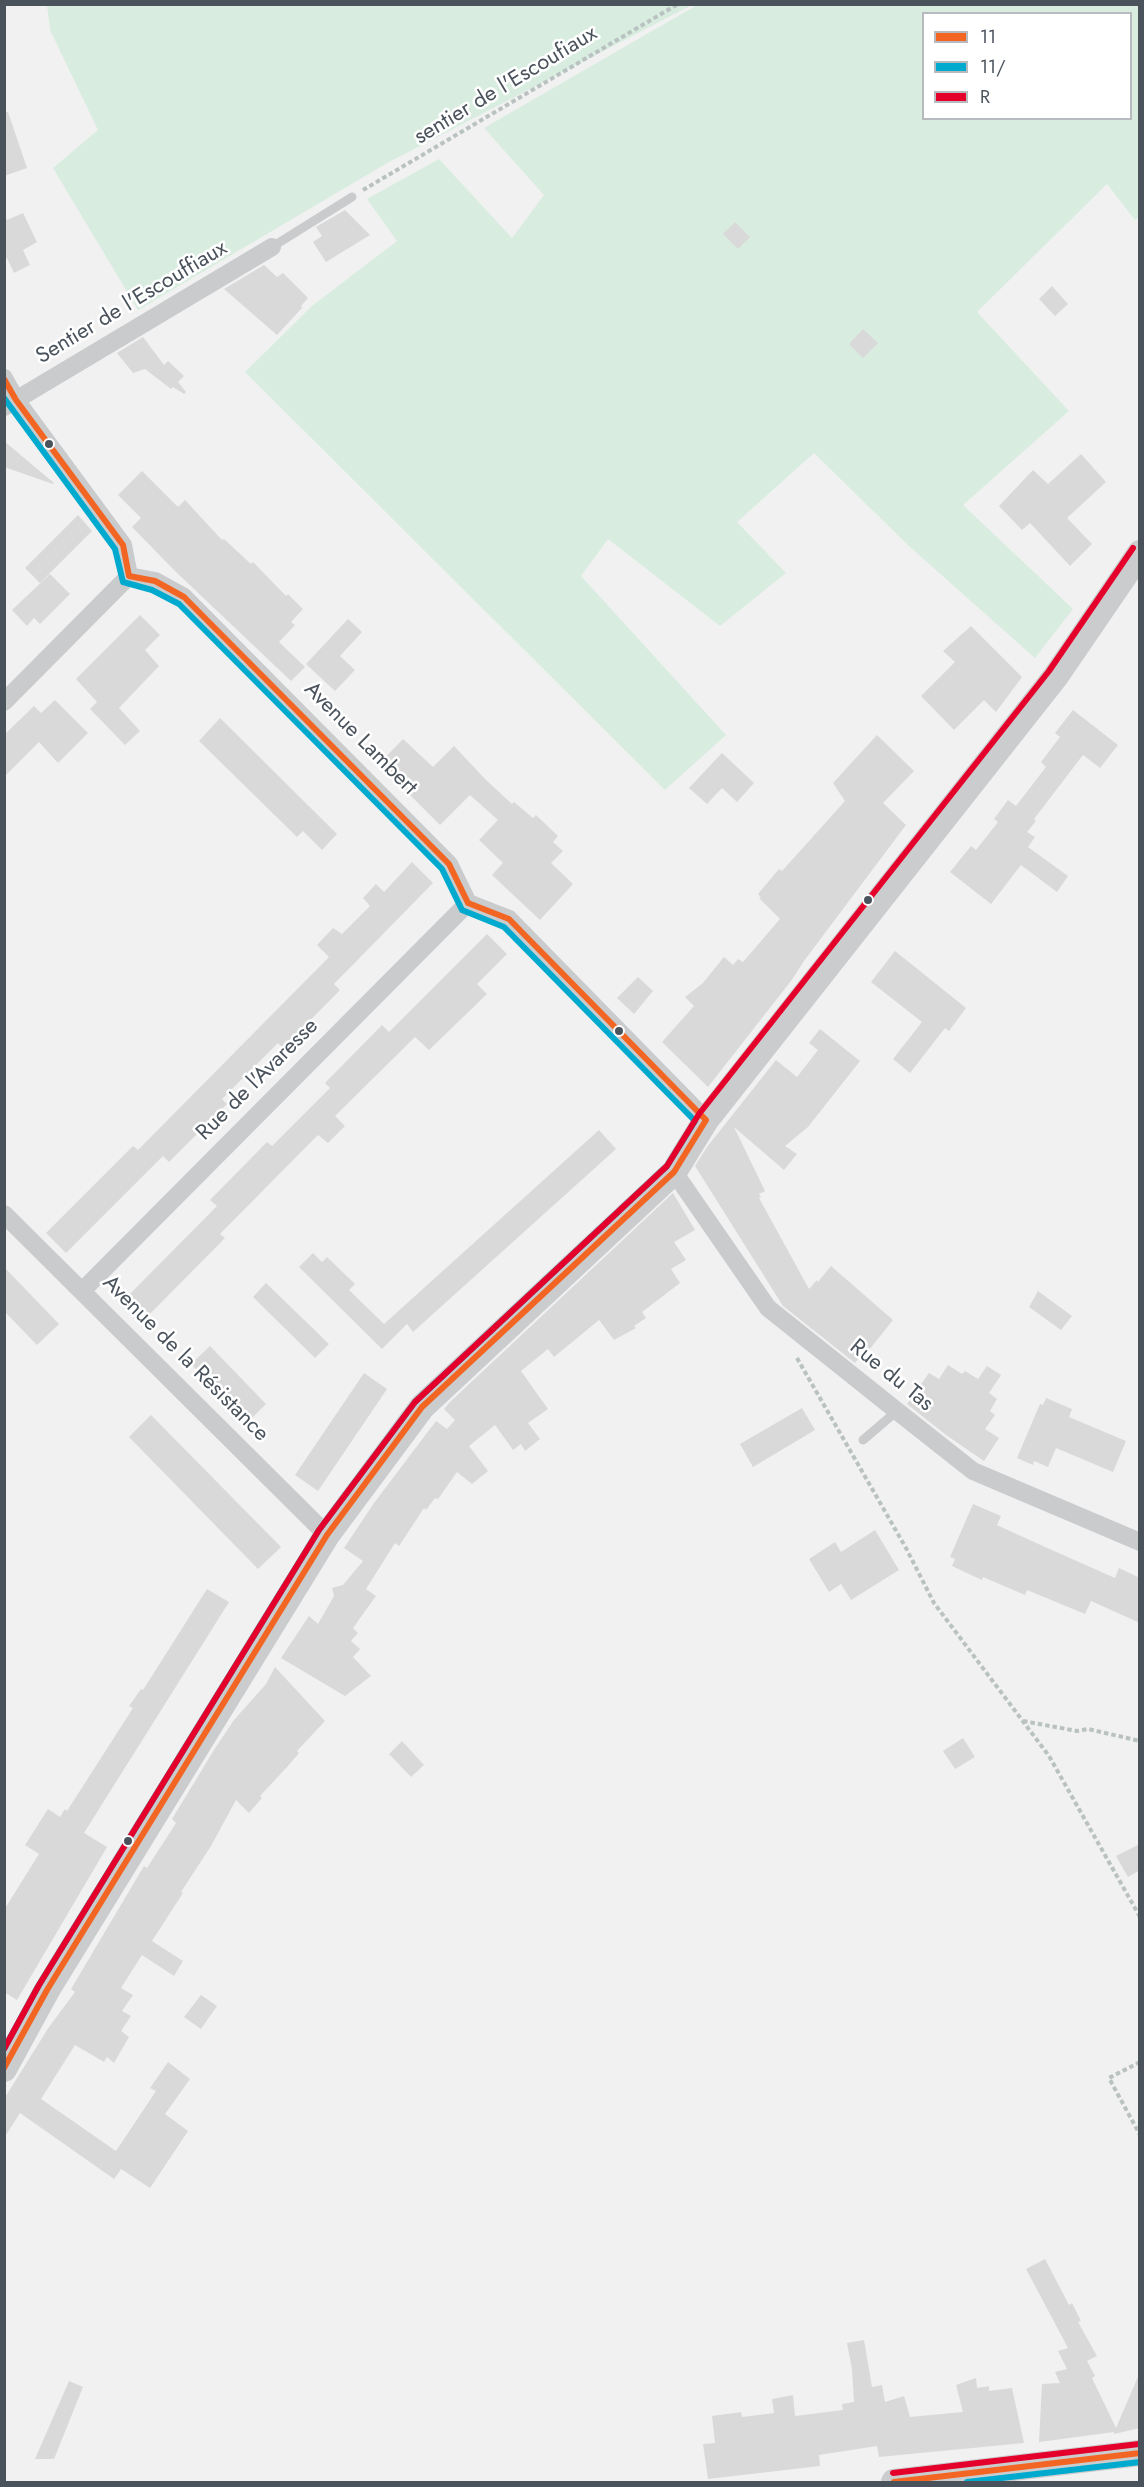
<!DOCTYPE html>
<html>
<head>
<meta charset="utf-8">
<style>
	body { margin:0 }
	#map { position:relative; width:1144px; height:2487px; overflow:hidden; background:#f1f1f1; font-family:Jost,sans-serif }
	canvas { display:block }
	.frame { position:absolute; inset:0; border:6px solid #4a535c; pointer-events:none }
	.legend { position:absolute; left:922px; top:12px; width:210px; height:108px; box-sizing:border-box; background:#fff; border:2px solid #b7babe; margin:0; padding:8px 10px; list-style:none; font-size:18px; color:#4a535c }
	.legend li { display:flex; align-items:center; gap:12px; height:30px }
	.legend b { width:30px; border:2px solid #b7babe }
</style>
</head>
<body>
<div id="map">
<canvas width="1144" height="2487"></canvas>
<div class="frame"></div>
<ul class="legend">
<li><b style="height:8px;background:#f26522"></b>11</li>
<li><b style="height:8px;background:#00a9ce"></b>11/</li>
<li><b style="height:8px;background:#e4002b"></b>R</li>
</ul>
</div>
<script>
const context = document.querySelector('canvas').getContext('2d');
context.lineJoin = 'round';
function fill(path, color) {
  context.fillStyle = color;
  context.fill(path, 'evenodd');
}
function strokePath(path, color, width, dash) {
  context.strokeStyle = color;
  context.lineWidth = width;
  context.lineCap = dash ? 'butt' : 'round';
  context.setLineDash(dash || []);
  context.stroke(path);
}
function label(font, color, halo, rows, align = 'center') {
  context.font = font + ' Jost,sans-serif';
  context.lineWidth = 5;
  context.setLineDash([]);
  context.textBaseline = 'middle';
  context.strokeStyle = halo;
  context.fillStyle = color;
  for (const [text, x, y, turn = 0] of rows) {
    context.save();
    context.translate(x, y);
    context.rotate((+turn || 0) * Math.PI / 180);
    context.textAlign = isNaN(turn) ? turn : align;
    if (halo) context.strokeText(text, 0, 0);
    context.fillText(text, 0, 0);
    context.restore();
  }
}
fill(new Path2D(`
	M47 5V4L692 5 389 162 138 310 53 168 98 130 50 30Z
	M697 5H1139V217L1135 220 1107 184 977 312 1069 411 963 505 1073 609 1035 658 910 547 814 453 737 522 786 573 720 626 608 539 581 576 726 735 665 790 245 372 312 306 397 241 367 199 439 159 512 238 544 195 484 128ZM924 14H1130V118H924Z`), '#d8ede0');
fill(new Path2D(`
	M4 112H8L27 168 4 176Z
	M345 210 370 235 326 262 313 242 322 236 316 227Z
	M23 213 37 242 23 250 30 265 14 273 7 258 4 259V215L7 220Z
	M735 222 750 237 738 249 723 234Z
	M264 265 277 277 283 273 308 298 301 306 302 308 277 335 224 289Z
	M1052 286 1068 304 1055 316 1039 299Z
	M863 329 878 343 863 358 849 344Z
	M143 337 164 365 168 361 184 376 178 382 186 392 184 394 173 387 171 389 145 369 133 373 117 353Z
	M4 441 54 483 53 484 4 467Z
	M1081 454 1106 482 1067 518 1092 544 1070 566 1030 523 1022 530 999 506 1033 470 1048 484Z
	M142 471 178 507 185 500 222 540 224 539 251 564 253 562 286 596 288 594 303 609 291 622 295 625 279 642 305 667 291 681 175 571 132 527 141 518 118 495Z
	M78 515 92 531 40 583 25 568Z
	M50 574 70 594 40 624 34 618 27 626 12 610Z
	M140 615 160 635 145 650 159 666 119 708 140 731 125 745 90 709 97 702 76 679Z
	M348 619 362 632 340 656 355 670 335 691 306 664Z
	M971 626 1022 677 996 712 984 700 954 730 921 696 955 662 943 651Z
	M55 700 88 733 58 763 39 742 4 777V735L34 706 41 713Z
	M1073 710 1118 745 1100 768 1083 755 1034 819 1036 821 1027 832 1035 837 1028 847 1068 876 1057 892 1021 865 991 904 950 872 971 846 976 850 998 822 994 819 1008 800 1016 806 1046 767 1041 762 1060 737 1055 733Z
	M220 718 337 834 322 850 303 831 297 837 199 741Z
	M877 735 914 771 883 803 906 825 804 961 791 981 708 1087 662 1042 694 1006 685 997 703 983 724 957 733 965 738 959 743 962 780 919 759 898 761 897 758 894 779 869 782 871 845 801 833 783Z
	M403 739 433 767 454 746 486 780 512 804 514 802 533 818 536 815 558 836 553 842 563 851 551 863 573 884 540 920 492 875 503 863 479 840 498 820 470 795 440 825 379 764Z
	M722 753 754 783 737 802 722 788 707 804 689 788Z
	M412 862 433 883 334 984 340 990 283 1048 278 1043 222 1099 227 1104 169 1162 163 1156 66 1253 46 1233 133 1146 138 1150 329 957 317 945 333 928 342 934 370 906 363 898 376 884 384 892Z
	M487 934 507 954 477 984 487 994 429 1050 415 1037 335 1116 345 1126 328 1143 318 1135 300 1153 220 1234 225 1238 140 1324 120 1304 217 1206 210 1200 267 1142 272 1146 330 1088 325 1083 382 1025 389 1032Z
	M895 951 966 1008 949 1031 945 1028 910 1073 893 1059 922 1022 871 982Z
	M638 977 653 991 634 1014 617 998Z
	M820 1029 860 1061 808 1127 785 1146 797 1154 784 1170 734 1127 765 1191 759 1194 761 1197 759 1198 809 1289 817 1280 818 1282 831 1266 893 1320 865 1355 863 1353 855 1363 783 1306 695 1166 707 1147 776 1060 797 1077 818 1050 809 1043Z
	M599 1130 616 1149 413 1332 407 1324 382 1349 299 1267 313 1253 322 1262 327 1257 355 1284 349 1290 384 1324Z
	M673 1193 695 1230 674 1242 686 1260 671 1269 680 1283 642 1312 646 1318 634 1326 636 1328 614 1340 599 1320 554 1357 548 1349 521 1371 548 1409 528 1423 540 1439 525 1451 521 1444 513 1450 495 1425 469 1446 488 1471 472 1484 457 1472 438 1499 435 1498 426 1510 424 1508 399 1546 395 1543 366 1589 376 1596 353 1628 358 1633 351 1641 360 1649 353 1657 371 1676 345 1696 281 1658 309 1616 318 1624 334 1596 332 1588 343 1585 363 1561 344 1548 374 1503 436 1421 447 1429 455 1420 444 1409 450 1402Z
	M4 1267 59 1324 37 1345 4 1311Z
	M266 1283 329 1344 315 1358 253 1297Z
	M1038 1291 1072 1316 1061 1330 1029 1307Z
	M210 1346 266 1404 248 1422 191 1364Z
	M948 1365 962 1374 965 1371 978 1379 987 1366 1001 1375 989 1393 997 1399 990 1411 995 1415 985 1429 999 1438 984 1461 946 1435 907 1404 929 1373 939 1379Z
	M364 1373 387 1389 318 1491 295 1475Z
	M1046 1398 1072 1409 1069 1417 1126 1441 1113 1472 1056 1448 1048 1467 1034 1461 1033 1465 1017 1458 1040 1404 1043 1405Z
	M802 1408 815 1430 753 1467 740 1444Z
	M151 1415 281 1547 258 1569 129 1437Z
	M973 1504 1001 1516 997 1525 1045 1547 1115 1578 1119 1568 1140 1578V1623L1091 1601 1085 1614 1027 1590 1025 1595 983 1577 982 1580 952 1566 955 1559 950 1557Z
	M875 1530 899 1570 851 1600 841 1584 829 1592 809 1559 835 1542 841 1552Z
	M207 1589 229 1602 84 1833 107 1847 17 2000 4 1992V1910L39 1854 25 1845 48 1809 60 1817 65 1809 67 1811 133 1708 129 1706 141 1689 143 1690Z
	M275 1667 325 1721 297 1751 299 1753 288 1766 260 1796 262 1798 249 1813 236 1800 211 1846 181 1892 183 1893 152 1941 183 1961 174 1976 142 1955 121 1988 133 1995 122 2011 131 2016 121 2031 129 2037 114 2063 107 2057 104 2062 75 2045 41 2099 116 2151 156 2091 150 2088 168 2062 190 2079 165 2114 188 2131 150 2188 121 2169 114 2179 20 2113 4 2138V2099L49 2027 75 1992 71 1989 144 1866 147 1868 176 1823 172 1819 214 1750 234 1720 266 1684Z
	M963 1738 975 1757 955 1769 943 1751Z
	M402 1741 424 1765 411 1777 389 1754Z
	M1140 1844V1870L1128 1877 1116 1856Z
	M201 1995 217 2006 201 2029 184 2017Z
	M1045 2259 1069 2305 1072 2303 1081 2321 1078 2322 1097 2356 1087 2361 1095 2376 1092 2378 1116 2428 1140 2372V2428L1114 2434V2432L1039 2442 1042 2384 1060 2383 1055 2372 1067 2369 1058 2351 1068 2348 1026 2269Z
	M864 2340 872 2387 882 2385 885 2402 904 2396 910 2417 963 2412 956 2385 976 2378 977 2388 989 2386V2391L1012 2388 1024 2443 879 2457 877 2446 819 2455 820 2466 708 2479 703 2444 715 2443 712 2416 741 2412 742 2417 774 2413 772 2399 793 2395 795 2416 843 2410 842 2404 854 2402 852 2369 847 2343Z
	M69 2381 83 2387 54 2459H35Z`), '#d9d9da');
strokePath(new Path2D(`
	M363 190 678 4
	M797 1358 906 1548 934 1603 1049 1756 1140 1917
	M1023 1721 1077 1731 1088 1729 1140 1741
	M1140 2062 1109 2078 1140 2135`), '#b9c2c0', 4, [4.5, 3]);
strokePath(new Path2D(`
	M272 247 352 197
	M863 1440 897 1411`), '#c9cbcd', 9);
strokePath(new Path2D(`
	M4 378 16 400 123 545 129 576 155 581 184 597 449 864 468 903 509 919 706 1120
	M4 407 272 247
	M4 702 129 576
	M674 1172 768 1308 897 1411 973 1471 1140 1542
	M4 1214 327 1535
	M82 1291 468 903`), '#c9cbcd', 18);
strokePath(new Path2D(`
	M4 2069 47 1990 327 1535 422 1407 674 1172 706 1120 1056 676 1140 553
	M894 2482 1140 2453`), '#caccce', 26);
strokePath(new Path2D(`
	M4 379 16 400 123 545 129 576 155 581 184 597 449 864 468 903 509 919 706 1120 674 1172 422 1407 327 1535 47 1990 4 2068
	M894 2482 1140 2453`), '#f26522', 6);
strokePath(new Path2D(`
	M4 398 115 549 123 582 152 590 179 604 442 869 462 910 504 927 695 1121 667 1166 415 1402 319 1530 39 1985 4 2049
	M967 2482 1140 2462`), '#00a9ce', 6);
strokePath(new Path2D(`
	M4 2049 39 1985 319 1530 415 1402 667 1166 699 1114 1049 671 1133 548
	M893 2473 1139 2444`), '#e4002b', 6);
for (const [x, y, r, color] of [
	[49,444,5,"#4a535c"],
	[868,900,5,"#4a535c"],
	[619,1031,5,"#4a535c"],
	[128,1841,5,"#4a535c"]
]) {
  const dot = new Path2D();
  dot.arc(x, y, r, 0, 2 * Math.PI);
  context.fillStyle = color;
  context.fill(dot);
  strokePath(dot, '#fff', 2);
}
label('22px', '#4a535c', '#fff', [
	["sentier de l'Escoufiaux",506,86,-31],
	["Sentier de l'Escouffiaux",132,303,-31],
	["Avenue Lambert",360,739,45],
	["Rue de l'Avaresse",258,1080,-45],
	["Avenue de la Résistance",185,1359,45],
	["Rue du Tas",891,1376,39]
]);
</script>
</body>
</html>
